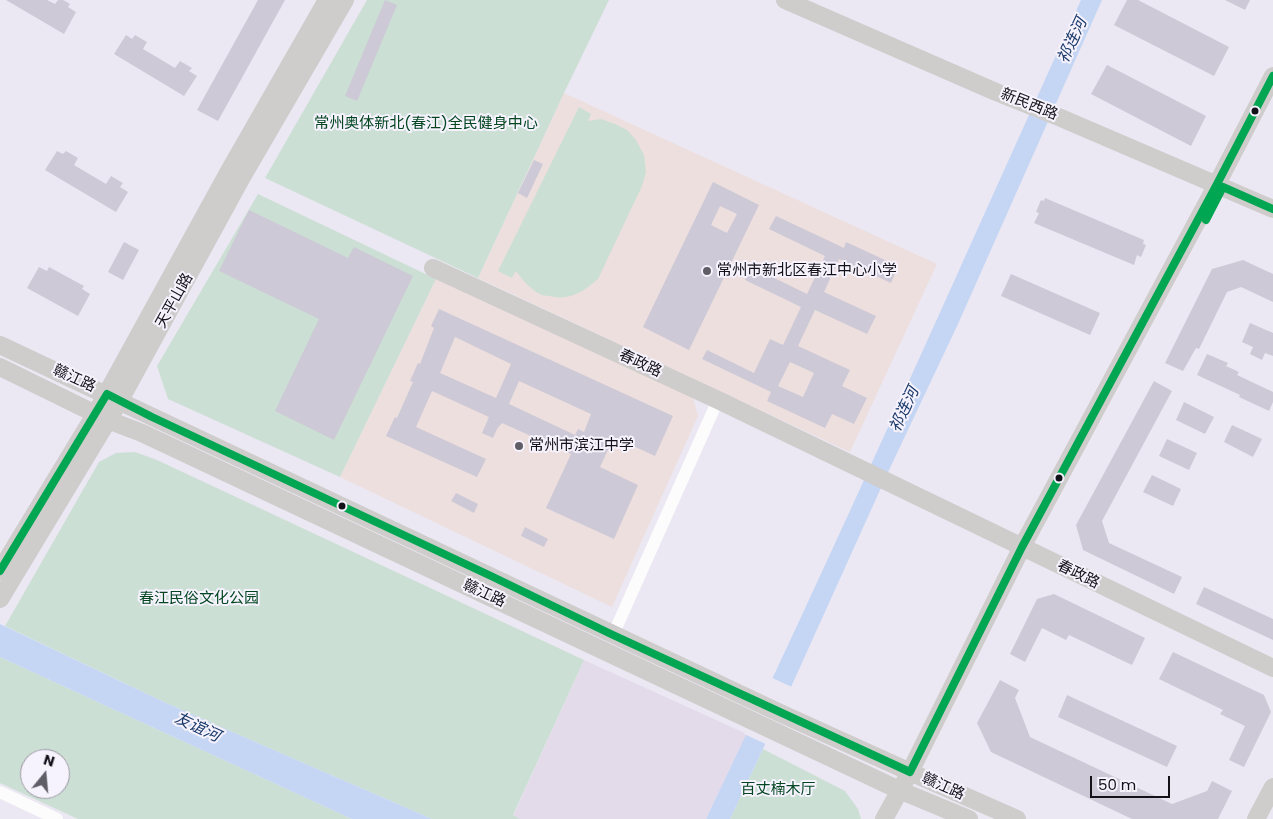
<!DOCTYPE html>
<html>
<head>
<meta charset="utf-8">
<style>
	body { margin:0 }
	#map { position:relative; width:1273px; height:819px; overflow:hidden; background:#ebe8f3; font-family:Poppins,sans-serif }
	canvas { display:block }
	.north { position:absolute; left:20px; top:749px; width:50px; height:50px; box-sizing:border-box; background:#f6f2fe; border:1px solid #9c98a2; border-radius:50%; rotate:17deg; font-size:14px; font-weight:700; line-height:20px; text-align:center; color:#141219 }
	.north::after { content:''; display:block; margin:auto; width:18px; height:22px; background:#5f5d65; clip-path:polygon(50% 0,100% 100%,50% 72%,0 100%) }
	.scale { position:absolute; left:1090px; top:776px; width:80px; height:22px; box-sizing:border-box; border:2px solid #141219; border-top:0; padding-left:6px; font-size:15px; line-height:18px; white-space:nowrap; color:#141219; -webkit-text-stroke:4px #f6f2fe; paint-order:stroke }
</style>
</head>
<body>
<div id="map">
<canvas width="1273" height="819"></canvas>
<div class="north">N</div>
<div class="scale">50 m</div>
</div>
<script>
const context = document.querySelector('canvas').getContext('2d');
context.lineJoin = 'round';
function fill(path, color) {
  context.fillStyle = color;
  context.fill(path, 'evenodd');
}
function strokePath(path, color, width, dash) {
  context.strokeStyle = color;
  context.lineWidth = width;
  context.lineCap = dash ? 'butt' : 'round';
  context.setLineDash(dash || []);
  context.stroke(path);
}
function label(font, color, halo, rows, align = 'center') {
  context.font = font + ' Poppins,"Noto Sans SC",sans-serif';
  context.lineWidth = 4;
  context.setLineDash([]);
  context.textBaseline = 'middle';
  context.strokeStyle = halo;
  context.fillStyle = color;
  for (const [text, x, y, turn = 0] of rows) {
    context.save();
    context.translate(x, y);
    context.rotate((+turn || 0) * Math.PI / 180);
    context.textAlign = isNaN(turn) ? turn : align;
    if (halo) context.strokeText(text, 0, 0);
    context.fillText(text, 0, 0);
    context.restore();
  }
}
fill(new Path2D(`
	M584 660 747 734 706 819H520L513 816Z`), '#e4dbea');
fill(new Path2D(`
	M564 93 937 264 850 452 478 278Z
	M436 279 693 398 698 416 612 607 340 477Z`), '#eddfde');
fill(new Path2D(`
	M367 0H609L564 93 478 278 265 178Z
	M579 107 591 114 588 121 601 119 615 124 627 130 636 140 644 155 646 172 642 186 598 279C583 292 570 301 549 296 545 296 541 295 538 293 529 288 522 279 516 271L512 278 498 271Z
	M258 194 436 279 340 477 168 399 157 366Z
	M135 452 157 460 584 660 513 815 520 819H432L166 703 5 626 99 462 116 453Z
	M0 657 352 819H78L0 783ZM30 759H60V789H30Z
	M763 749 845 791 858 809 861 819H730Z`), '#ccdfd4');
fill(new Path2D(`
	M1081 0H1102L958 324 890 468 763 749 730 819H706C836 548 957 273 1081 0Z
	M0 624 166 703 432 819H352L0 657Z`), '#c5d6f4');
fill(new Path2D(`
	M770 677 794 688 768 745 744 734Z`), '#ebe8f3');
fill(new Path2D(`
	M6 0H47L55 4 58 0H63L70 4 68 7 76 12 64 34Z
	M258 0H285L218 121 197 110Z
	M385 0 397 5 357 101 345 96Z
	M1127 0H1138L1229 47 1214 76 1114 25Z
	M1225 0H1250L1245 10Z
	M126 35 132 39 135 35 147 42 143 49 175 68 180 61 192 68 189 71 197 76 184 96 114 54Z
	M1107 65 1206 116 1191 146 1091 94Z
	M57 151 63 154 66 151 78 158 74 165 106 184 111 176 123 183 120 187 128 192 116 212 45 170Z
	M534 160 543 164 527 198 518 193Z
	M713 182 759 205 689 350 643 327ZM720 206 737 214 727 233 711 225Z
	M1045 198 1144 240 1143 244 1146 245 1141 257 1137 255 1134 265 1034 223 1039 213 1036 212 1041 200 1044 201Z
	M249 210 348 258 354 247 413 276 334 440 275 411 319 319 219 271Z
	M776 216 844 248 846 242 898 266 891 283 839 259 824 292 876 316 867 334 815 310 798 346 850 370 842 386 867 398 854 424 832 414 825 428 767 401 771 392 702 359 707 350 754 373 770 339 783 345 801 307 745 280 752 267 807 294 825 256 769 229ZM790 362 814 373 803 397 778 386Z
	M124 242 139 250 123 280 108 272Z
	M1243 260 1273 274V302L1241 287 1227 292 1199 349 1196 348 1183 371 1165 363 1212 269Z
	M39 267 47 271 49 267 84 286 82 289 90 294 78 316 27 288Z
	M1011 274 1100 313 1090 335 1001 296Z
	M439 309 673 416 655 456 614 437 600 467 638 485 614 539 546 508 571 454 502 423 497 429 493 438 482 433 489 417 432 391 416 427 486 459 477 477 386 436 395 417 397 418 413 382 410 381 418 363 420 364 434 328 431 326ZM455 337 511 364 496 398 440 373ZM519 381 591 414 584 432 578 429 575 435 509 404Z
	M1250 323 1273 333V356L1265 353 1262 360 1250 354 1253 347 1242 342Z
	M1207 354 1228 363 1226 366 1239 372 1237 375 1273 392V402L1269 411 1239 397 1240 395 1197 375Z
	M1154 381 1172 391 1102 521 1109 543 1182 577 1174 594 1083 550 1076 525Z
	M1184 402 1214 417 1205 434 1176 420Z
	M1232 425 1262 439 1253 457 1224 442Z
	M1167 439 1197 453 1189 470 1159 456Z
	M1152 475 1181 489 1173 506 1143 492Z
	M456 493 478 504 474 513 451 501Z
	M525 527 548 539 544 547 521 536Z
	M1204 587 1273 619V640L1196 604Z
	M1054 594 1145 638 1132 665 1069 635 1066 640 1042 628 1025 662 1010 654 1037 599Z
	M1173 652 1264 695 1271 712 1244 767 1229 760 1245 726 1220 714 1223 710 1159 679Z
	M1000 680 1019 690 1015 698 1030 737 1172 804 1207 791 1212 781 1232 791 1218 819H1132L991 752 977 723Z
	M1067 695 1177 746 1167 767 1058 717Z`), '#cdc9d6');
strokePath(new Path2D(`
	M613 635 718 400
	M0 792 57 819`), '#fcfcfd', 12);
strokePath(new Path2D(`
	M785 0 996 92 1061 118 1273 209
	M433 268 718 400 1273 668
	M0 345 780 713 919 776 1017 819
	M0 367 108 420 142 433 899 790 969 819
	M0 571 96 413 229 171 327 0
	M0 599 119 402 242 177 345 0
	M884 819 910 772 1022 547 1216 186 1273 76
	M1256 819 1273 787`), '#cfcccc', 18);
strokePath(new Path2D(`
	M1206 220 1223 187 1273 209
	M0 571 107 394 152 417 491 576 613 635 910 772 1022 547 1216 186 1273 76`), '#00a651', 8);
for (const [x, y, r, color] of [
	[1255,111,4.5,"#141219"],
	[707,271,5,"#5f5d65"],
	[519,446,5,"#5f5d65"],
	[1059,478,4.5,"#141219"],
	[342,506,4.5,"#141219"]
]) {
  const dot = new Path2D();
  dot.arc(x, y, r, 0, 2 * Math.PI);
  context.fillStyle = color;
  context.fill(dot);
  strokePath(dot, '#f6f2fe', 2);
}
label('15px', '#141219', '#f6f2fe', [
	["新民西路",1029,105,22],
	["天平山路",175,301,-61],
	["春政路",640,364,25],
	["赣江路",74,379,25],
	["春政路",1078,575,26],
	["赣江路",484,594,25],
	["赣江路",943,787,24]
]);
label('15px', '#01461f', '#f6f2fe', [
	["常州奥体新北(春江)全民健身中心",426,124],
	["春江民俗文化公园",199,599],
	["百丈楠木厅",778,790]
]);
label('15px', '#141219', '#f6f2fe', [
	["常州市新北区春江中心小学",717,271],
	["常州市滨江中学",529,446]
], 'left');
label('italic 16px', '#1b3b6a', '#f6f2fe', [
	["祁连河",1073,41,-65],
	["祁连河",905,410,-65],
	["友谊河",197,728,25]
]);
</script>
</body>
</html>
